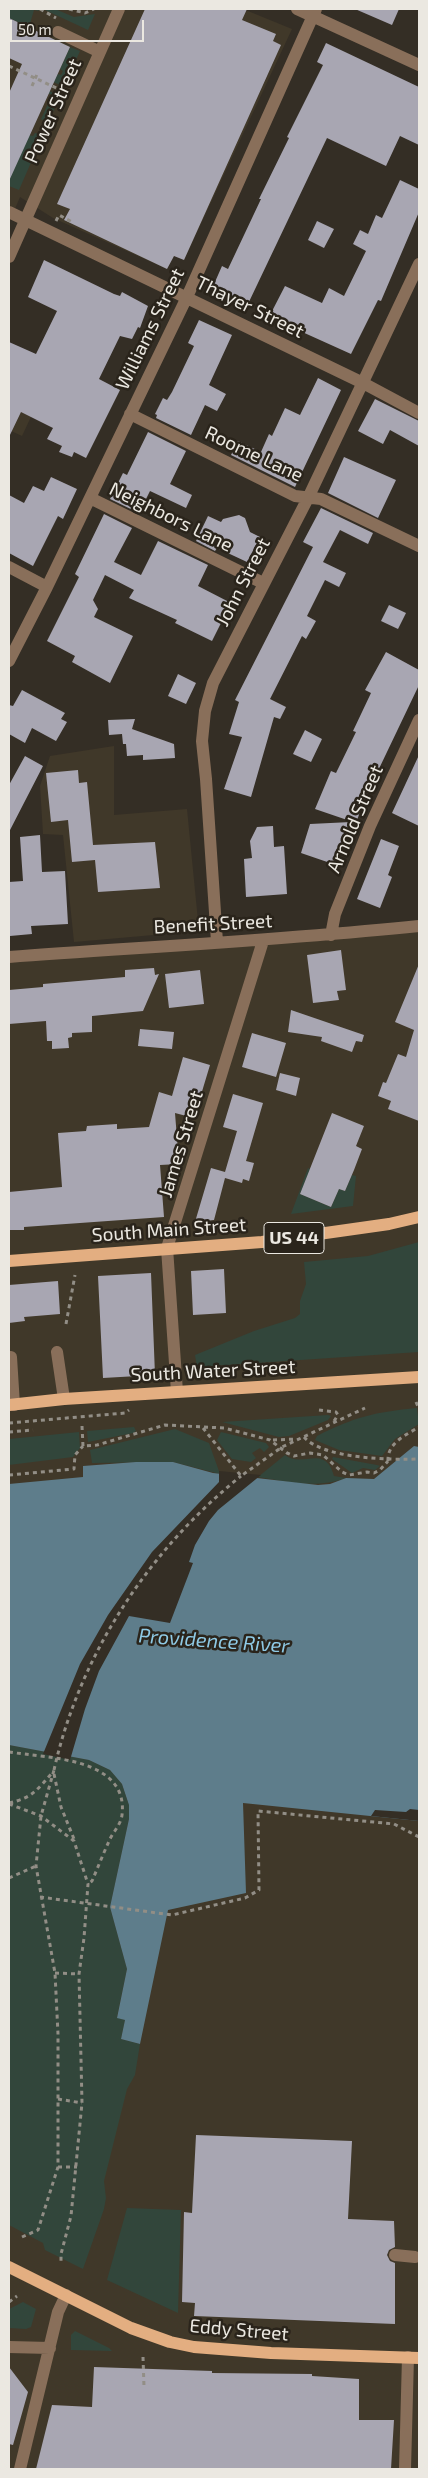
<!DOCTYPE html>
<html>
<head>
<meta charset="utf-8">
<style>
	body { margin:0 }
	#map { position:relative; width:428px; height:2478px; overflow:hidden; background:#342e25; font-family:"Exo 2",sans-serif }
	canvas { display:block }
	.frame { position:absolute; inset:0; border:10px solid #ebe8e1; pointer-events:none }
	.scale { position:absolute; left:10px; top:20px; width:134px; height:22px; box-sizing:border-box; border:2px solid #ebe8e1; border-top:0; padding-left:6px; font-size:15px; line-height:18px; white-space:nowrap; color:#ebe8e1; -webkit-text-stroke:4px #2a241b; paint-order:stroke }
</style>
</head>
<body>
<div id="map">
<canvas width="428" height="2478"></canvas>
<div class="frame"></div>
<div class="scale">50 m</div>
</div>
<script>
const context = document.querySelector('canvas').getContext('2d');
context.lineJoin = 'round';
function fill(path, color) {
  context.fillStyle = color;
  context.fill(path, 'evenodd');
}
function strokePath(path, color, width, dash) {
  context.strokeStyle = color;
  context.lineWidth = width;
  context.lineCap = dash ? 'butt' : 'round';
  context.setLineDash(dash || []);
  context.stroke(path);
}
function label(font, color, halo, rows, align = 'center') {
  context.font = font + ' "Exo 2",sans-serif';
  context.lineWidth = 5;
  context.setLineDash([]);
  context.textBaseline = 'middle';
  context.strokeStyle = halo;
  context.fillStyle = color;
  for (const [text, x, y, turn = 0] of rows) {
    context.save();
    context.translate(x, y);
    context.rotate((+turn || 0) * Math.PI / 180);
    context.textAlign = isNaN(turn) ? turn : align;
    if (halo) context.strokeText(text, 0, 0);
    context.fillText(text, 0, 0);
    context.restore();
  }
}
fill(new Path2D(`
	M9 9H243L292 29 184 260 174 256 167 269 53 218 20 197 9 223Z
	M9 390 37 404 22 436 9 430Z
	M114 746V815L187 809 199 931 74 942 63 835 43 834 40 786 50 756Z
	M419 927V2469H9V959Z`), '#403829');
fill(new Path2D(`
	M9 9H38L39 11 34 10 29 27 9 18Z
	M43 9H55L74 17 95 14 88 30Z
	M70 47 80 51 64 87 41 76 54 79 58 74 61 75 63 71 60 69Z
	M37 85 60 96 19 190 9 186V179L29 135 33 136 35 133 40 134 45 122 41 119 52 95 36 88Z
	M308 1168 310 1169 300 1194 331 1207 339 1189 345 1191 352 1175 356 1176 353 1206 291 1214Z
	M419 1242V1352L197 1367 195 1355 254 1331 295 1318 300 1314V1301L306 1284 304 1262 368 1256Z
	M417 1408 419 1424 395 1439 382 1456 339 1450 315 1440 317 1436C354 1417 375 1412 417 1408Z
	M328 1415 331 1416 328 1420 289 1436 279 1437 222 1422Z
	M134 1427 136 1431 133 1433 88 1442 87 1431Z
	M175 1429 209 1443 220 1474 173 1462 92 1463 90 1450Z
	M79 1432 80 1448 73 1457 9 1465V1439Z
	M221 1432 266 1443 269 1447 264 1452 260 1448 252 1453 256 1458 251 1462 232 1459 217 1440Z
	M285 1455C302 1469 325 1443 334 1476L346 1478C316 1489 289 1482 258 1477Z
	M333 1457 377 1465 380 1466 375 1470 363 1468 352 1473 332 1459Z
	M9 1745 89 1760 110 1770 122 1784 129 1805V1819L110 1907 127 1969 117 2017 125 2020 121 2039 140 2044 135 2075 127 2089 104 2181 106 2198 104 2209 83 2269 45 2250 43 2243 9 2225Z
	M127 2208 181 2210 178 2313 107 2280Z
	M23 2302 36 2309 31 2327 26 2329 9 2328V2309Z
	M75 2331 109 2348 112 2351 71 2350V2335Z`), '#32463b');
fill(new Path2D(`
	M414 1446 419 1447V1821L243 1803 246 1893 168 1910 140 2044 121 2039 125 2020 117 2018 127 1969 110 1907 129 1819V1805L122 1784 110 1770 89 1760 9 1745V1484L83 1477V1466L136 1462H173L213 1473 318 1485 330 1484 346 1478 374 1479Z`), '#5e7d8b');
fill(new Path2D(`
	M219 1471 261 1475 218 1510 209 1521 195 1545 189 1562 193 1563 170 1623 129 1616 99 1671 85 1709 70 1760 43 1754 80 1664 108 1615 152 1552 219 1482Z
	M410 1809 419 1810V1821L371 1816 375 1810 406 1812Z`), '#342e25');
fill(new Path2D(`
	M145 9H247L242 20 276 34 273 41 281 45 184 260 174 256 167 269 64 220 70 209 57 204Z
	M355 9H399L392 25Z
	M9 18 70 47 9 181V93L22 64 9 58Z
	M326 43 419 87V145L400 136 386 166 327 138 247 306 211 291 222 266 228 269 261 199H259L289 138 287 137 323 65 317 62Z
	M400 180 419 189V212L381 301 378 300 351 354 269 317 285 286 322 303 329 288 344 296 366 251 353 244 360 230 368 234 376 215 382 218Z
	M317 221 334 229 324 248 308 240Z
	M44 260 114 294 120 296 122 292 148 306 140 328 138 327 132 339 120 336 99 379 120 390 86 458 74 452 72 457 59 452 62 446 47 439 53 428 21 412 9 437V342L36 354 57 311 28 297Z
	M199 320 232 335 209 385 226 394 217 411 205 405 191 435 156 418 157 415 155 414 163 398 167 400 172 392 194 346 188 343Z
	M318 378 341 390 295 487 231 455 238 441 261 452 269 434 272 436 285 408 300 415Z
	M375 399 419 421V446L390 430 383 444 358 431Z
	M148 432 186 451 170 484 192 495 186 508 150 491 139 513 110 499 123 473 127 475Z
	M344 457 396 480 378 518 328 493Z
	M51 477 77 489 63 519 58 516 33 566 9 553V495L24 503 33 486 44 491Z
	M321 508 373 533 368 544 340 530 323 562 346 573 339 587 325 580 307 616 316 621 306 639 302 636 270 699 286 707 280 719 274 717 251 797 224 789 242 737 229 734 239 702 235 700 313 547 303 542Z
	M104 514 132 528 114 562 141 575 158 541 208 565 198 586 231 603 212 641 175 623 177 620 129 598 134 590 105 575 93 600 98 609 94 617 133 636 110 683 72 662 75 656 47 641 79 577 75 574Z
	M239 515 245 518 250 532 260 537 247 562 217 548 215 551 196 541 208 516 221 522 223 519Z
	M389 605 406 613 398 629 381 621Z
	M386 652 419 670V685L365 798 356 823 315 809 331 771 336 773 356 732 353 731 371 693 365 690Z
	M178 674 196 683 186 704 168 696Z
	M22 690 65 713 61 719 67 722 56 741 32 728 25 743 9 734V705L13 706Z
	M135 719 132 729 174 744 175 758 143 760V755L127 756 126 744H123L122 734 109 735 108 720Z
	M305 730 322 739 311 762 293 754Z
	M419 755V826L392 813Z
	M25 756 43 766 9 832V785Z
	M78 770 79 783 87 782 93 845 155 842 160 888 98 892 95 860 72 862 68 820 51 822 46 773Z
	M351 822 336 865 301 853 310 824Z
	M273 826 274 847 284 846 287 894 246 897 244 859 252 858 250 841 257 827Z
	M40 835 42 872 65 871 68 924 31 926 32 934 10 936 9 882 23 881 20 837Z
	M381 839 399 846 388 875 392 877 380 908 357 899Z
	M341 950 346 990 337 991 339 1000 313 1003 307 955Z
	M419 964V1121L388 1109 391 1101 378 1096 383 1082 386 1083 398 1054 406 1057 414 1030 395 1022Z
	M154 968 155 975 159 974 143 1011 92 1016V1032L72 1033V1037L68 1038 69 1048 52 1049V1041H47L46 1021 9 1024V990L43 987V984L125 977V970Z
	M200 970 204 1004 169 1008 165 974Z
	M291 1010 364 1035 362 1042 356 1041 352 1052 321 1041 322 1037 288 1032Z
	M140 1029 174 1032 172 1049 138 1046Z
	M252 1033 286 1043 276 1077 242 1067Z
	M183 1057 210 1065 194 1118 175 1113 179 1164 160 1165 164 1217 24 1227V1230H9V1192L62 1187 58 1133 86 1131 87 1126 117 1124V1129L149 1127 159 1092 172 1096Z
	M280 1073 300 1078 296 1096 276 1090Z
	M233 1094 263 1103 246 1161 254 1163 249 1181 243 1179 242 1183 225 1178 214 1220 195 1222 211 1168 225 1172 237 1131 223 1127Z
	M332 1113 364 1126 356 1146 362 1149 354 1170 345 1191 339 1189 331 1207 300 1194Z
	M224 1269 226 1313 193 1315 191 1271Z
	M151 1273 155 1375 103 1378 98 1276Z
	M58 1281 60 1314 24 1317 25 1321 9 1323V1285Z
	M196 2135 352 2141 348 2219 394 2221 395 2247 389 2250 387 2255 390 2261 395 2263V2324L194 2316 195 2303 182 2302 184 2212 192 2213Z
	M9 2367 28 2392 13 2445 9 2444Z
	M94 2367 212 2371V2373L312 2374V2376L359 2379V2420H394L391 2469H36L52 2405 92 2407Z`), '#a8a6b2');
strokePath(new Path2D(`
	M40 9 56 18
	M69 9 85 13 94 9
	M9 66 65 92
	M32 86 38 72
	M56 221 59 215 72 222
	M66 1324 75 1275
	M416 1402 419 1409
	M319 1410 336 1412 338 1415 334 1421
	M9 1423 125 1413 129 1410
	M82 1426 83 1446 97 1445 165 1425 224 1428 270 1440 287 1453 294 1456 310 1453 323 1455 342 1472 349 1475 367 1472 374 1473 380 1470 388 1461
	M203 1428 241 1476 282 1447 365 1408
	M9 1432 33 1430
	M304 1437C323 1459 391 1460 419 1459
	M273 1440 297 1439
	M388 1461C387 1443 406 1435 419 1427
	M9 1475 74 1469 75 1455 83 1446
	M9 1752C46 1758 129 1757 122 1815 121 1824 114 1831 110 1839 104 1852 98 1867 92 1881L88 1884
	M54 1774 61 1807 74 1839
	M9 1803C32 1798 37 1790 52 1773
	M9 1804 41 1816 74 1841 88 1884 84 1938 79 1974 82 2103 71 2216 61 2254V2262
	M9 1878 36 1866
	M40 1897 172 1915 245 1898 259 1890 258 1811 394 1824 419 1837
	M55 1973 79 1974
	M58 2099 82 2103
	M58 2167H77
	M22 2237 38 2230 58 2167V2034L55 1973 36 1866 41 1816 54 1770
	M9 2302 17 2296
	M143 2357 144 2387`), '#928e86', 3, [4, 4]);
strokePath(new Path2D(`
	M297 9 419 65
	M58 32 100 52
	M9 212 363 383 419 413
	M9 257 119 9
	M130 414 295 496 321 499 419 546
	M90 498 263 583
	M9 567 47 587
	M9 661 47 587 187 297 316 9
	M331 935 335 914 370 826 419 720
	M217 942 206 779 202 741 205 711 213 683 308 498 419 264
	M9 957C146 947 283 940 419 926
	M57 1352 64 1399
	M11 1357 14 1405
	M177 1392 167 1248 263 941
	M395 2255 415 2257
	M9 2347 50 2348
	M20 2469 58 2312 66 2295
	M405 2469 408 2357`), '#896f5a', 12);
strokePath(new Path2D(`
	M9 1261 262 1242 389 1224 419 1217
	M9 1405 64 1399 419 1377
	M9 2267 131 2328 170 2342 194 2347 271 2353 419 2358`), '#e3ae81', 12);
strokePath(new Path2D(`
	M54 1770C80 1654 149 1550 241 1476`), '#928e86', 3, [4, 4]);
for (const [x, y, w] of [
	[294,1238,60]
]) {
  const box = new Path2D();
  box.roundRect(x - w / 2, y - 15.5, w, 31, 4);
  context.fillStyle = '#2a241b';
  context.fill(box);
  strokePath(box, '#ebe8e1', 1);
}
label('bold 18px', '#ebe8e1', null, [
	["US 44",294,1238]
]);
label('19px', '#ebe8e1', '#2a241b', [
	["Power Street",53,111,-66],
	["Thayer Street",250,307,26],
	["Williams Street",150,329,-64],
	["Roome Lane",254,454,25],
	["Neighbors Lane",171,517,26],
	["John Street",243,582,-63],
	["Arnold Street",355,819,-67],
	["Benefit Street",213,924,-3],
	["James Street",181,1144,-73],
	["South Main Street",169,1230,-4],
	["South Water Street",213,1371,-3],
	["Eddy Street",239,2330,5]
]);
label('italic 20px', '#8fcae5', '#2a241b', [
	["Providence River",214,1641,4]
]);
</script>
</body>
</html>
